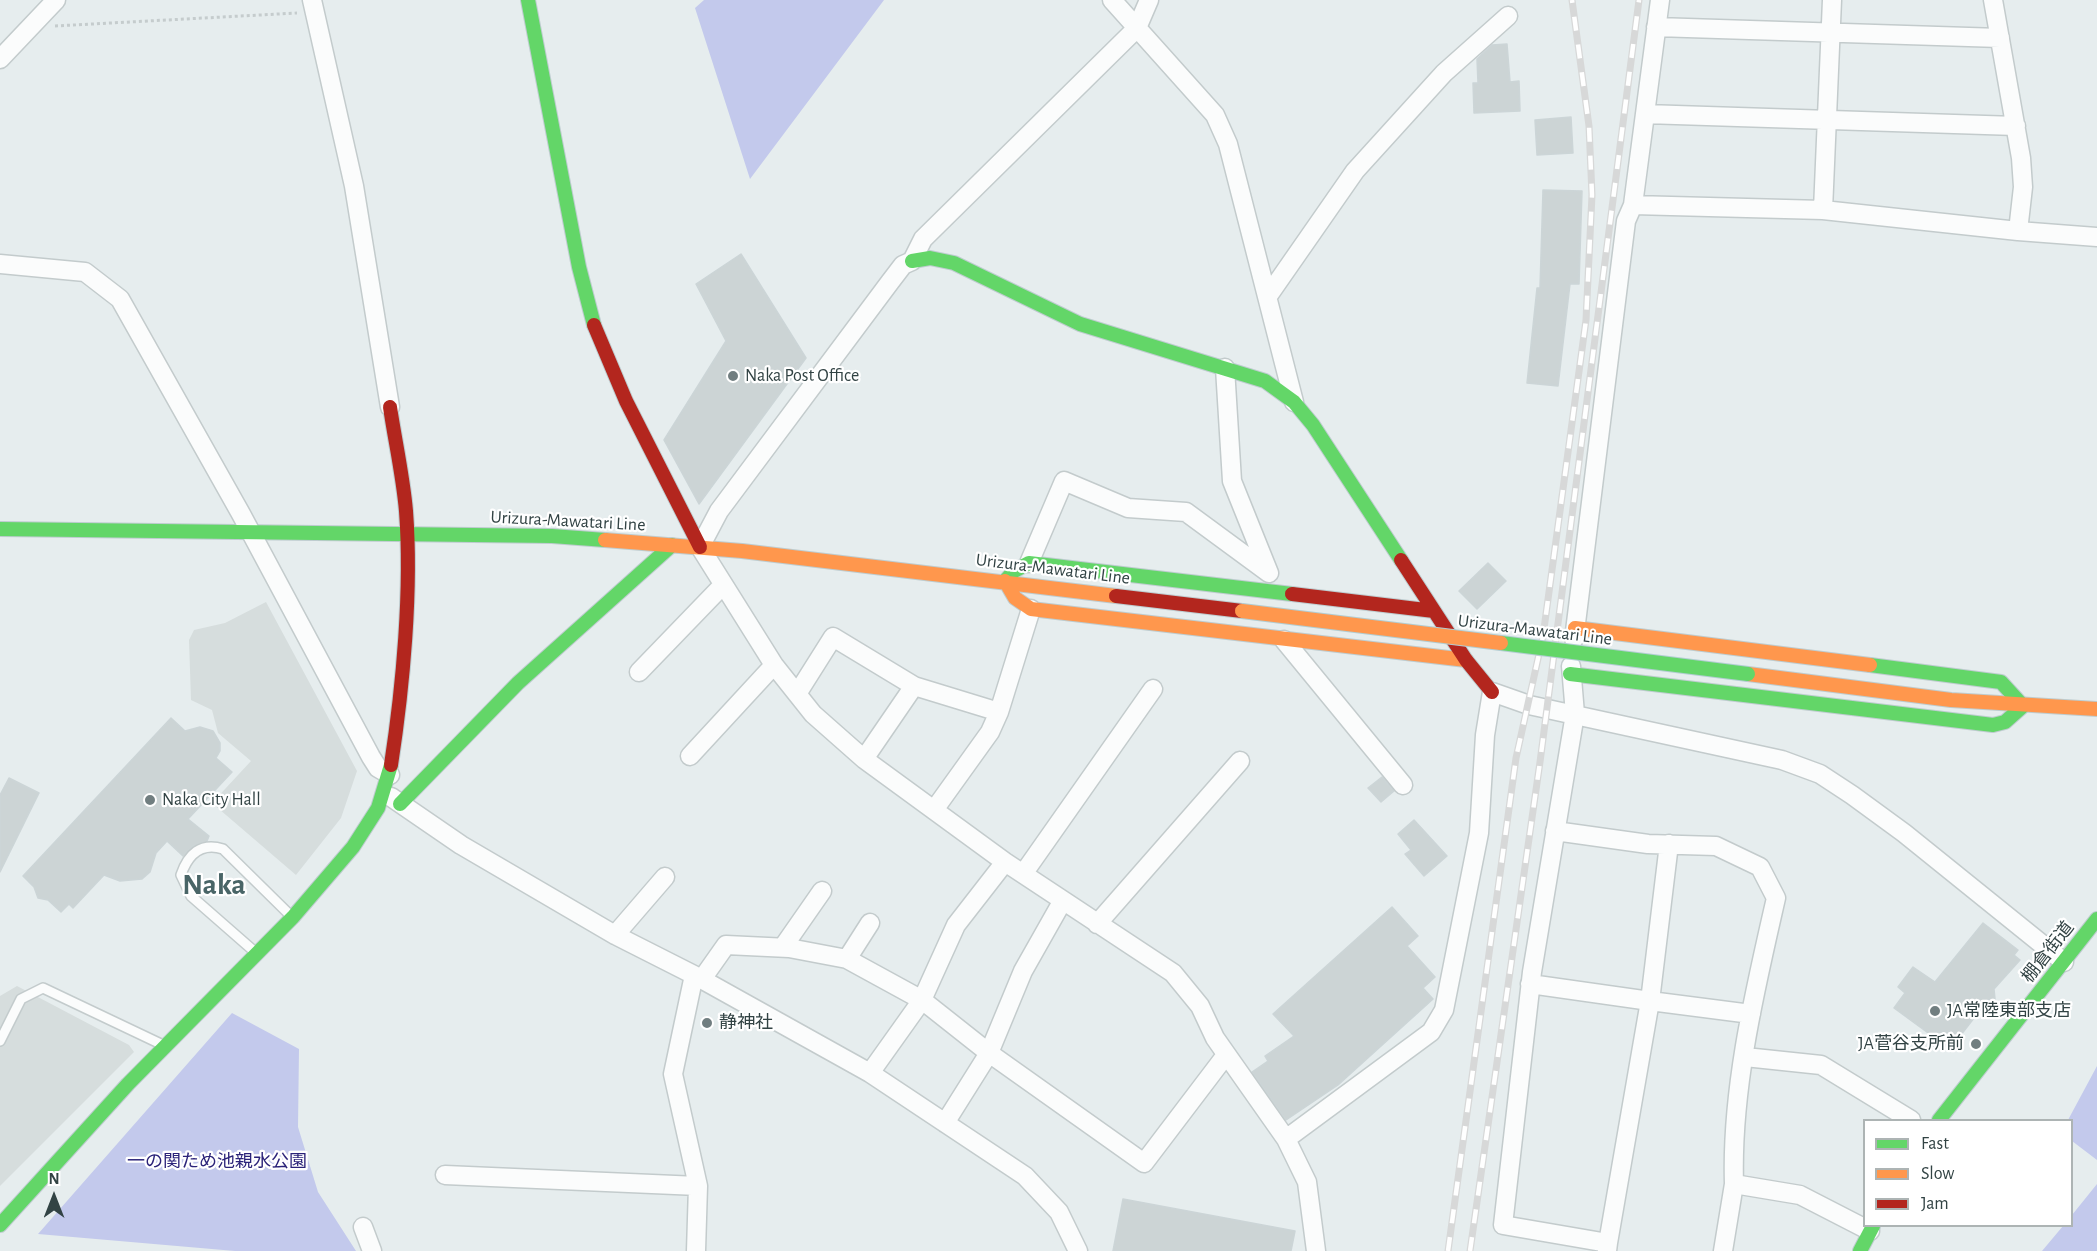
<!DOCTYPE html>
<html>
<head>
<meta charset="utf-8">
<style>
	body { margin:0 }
	#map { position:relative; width:2097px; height:1251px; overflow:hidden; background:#e6edee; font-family:"Alegreya Sans",sans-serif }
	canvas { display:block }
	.legend { position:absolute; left:1863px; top:1119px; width:210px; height:108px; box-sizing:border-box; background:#fff; border:2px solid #adb4b4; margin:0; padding:8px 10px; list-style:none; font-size:18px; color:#324344 }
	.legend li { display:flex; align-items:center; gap:12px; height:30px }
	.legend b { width:30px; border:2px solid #adb4b4 }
	.north { position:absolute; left:24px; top:1167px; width:60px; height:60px; -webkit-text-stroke:4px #fff; paint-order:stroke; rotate:0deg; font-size:16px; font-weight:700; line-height:24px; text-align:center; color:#324344 }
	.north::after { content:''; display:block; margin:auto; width:21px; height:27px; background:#324344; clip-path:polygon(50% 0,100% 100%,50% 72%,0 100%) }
</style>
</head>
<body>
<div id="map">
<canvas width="2097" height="1251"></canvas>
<ul class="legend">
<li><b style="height:8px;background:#63d668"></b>Fast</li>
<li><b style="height:8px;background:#ff974d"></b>Slow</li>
<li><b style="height:8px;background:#b3261e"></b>Jam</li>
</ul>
<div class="north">N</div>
</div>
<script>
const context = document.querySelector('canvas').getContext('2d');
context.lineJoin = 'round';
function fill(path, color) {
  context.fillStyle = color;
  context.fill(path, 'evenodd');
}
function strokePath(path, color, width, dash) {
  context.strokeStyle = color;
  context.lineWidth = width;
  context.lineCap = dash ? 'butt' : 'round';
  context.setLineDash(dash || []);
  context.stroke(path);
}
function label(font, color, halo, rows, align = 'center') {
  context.font = font + ' "Alegreya Sans","Noto Sans JP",sans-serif';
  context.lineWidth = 4.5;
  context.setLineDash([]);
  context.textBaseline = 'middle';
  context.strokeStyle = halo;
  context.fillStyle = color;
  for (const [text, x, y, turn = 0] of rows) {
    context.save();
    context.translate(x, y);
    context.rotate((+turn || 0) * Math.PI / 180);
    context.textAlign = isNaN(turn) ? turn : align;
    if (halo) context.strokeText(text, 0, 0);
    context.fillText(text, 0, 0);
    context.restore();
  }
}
fill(new Path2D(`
	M704 0H884L750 179 695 8Z
	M232 1013 299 1049 298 1127 318 1192 356 1251H235L38 1234Z
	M2097 1066V1160L2072 1141V1120H2068Z
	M2097 1184V1251H2042L2063 1226H2072V1215Z`), '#c3c9ec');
fill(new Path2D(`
	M266 602 357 771 341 818 296 875 212 803 251 761 218 733 212 710 191 700 189 640 194 630 225 623Z
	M17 986 129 1045 134 1052 0 1186V996Z`), '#d6dddd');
const building = new Path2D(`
	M1507 44 1510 82 1519 81 1520 111 1474 113 1473 83H1478L1477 59 1492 45Z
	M1571 117 1573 153 1537 155 1535 120Z
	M1543 190 1582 191 1579 284H1570L1558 386 1527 383 1537 288H1540Z
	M741 254 806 358 699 504 664 440 726 341 696 284Z
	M1488 563 1506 581 1477 609 1459 591Z
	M171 718 185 731 200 727 213 731 220 743V751L216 758 232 772 188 819 209 836 207 841 193 846 183 856 167 841 156 853 150 872 142 879 120 881 104 875 73 908 69 904 61 912 48 900 38 898 34 887 23 876Z
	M1382 777 1394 791 1381 802 1368 788Z
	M9 778 39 793 0 872V795Z
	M1414 820 1447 856 1424 876 1405 854 1411 850 1398 834Z
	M1392 907 1418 936 1407 946 1435 977 1423 988 1433 999 1338 1085 1286 1120 1252 1072 1268 1061 1265 1056 1294 1036 1273 1014Z
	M1983 923 2018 950 2014 955 2020 960 1994 989 1995 999 1988 1000 1950 1049 1894 1008 1905 993 1898 987 1913 967 1935 982Z
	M1123 1199 1295 1231 1291 1251H1113Z`);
fill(building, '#ccd4d5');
strokePath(building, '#ccd5d7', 1.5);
const lane = new Path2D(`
	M255 952 191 896 181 875C188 854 201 842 223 849L291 916
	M0 1041 21 999 43 988 163 1045`);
const street = new Path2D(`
	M312 0 354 186 390 407
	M1112 0 1215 115 1228 144 1294 402
	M1149 0 1137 28 923 239 912 261 903 265 890 282 719 511 700 547 774 665 813 714 864 759 1005 862 1173 973 1200 1006 1215 1038 1286 1139 1307 1182 1316 1251
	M1660 0 1633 205 1823 210 2018 231 2023 187 2021 158 1993 0
	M1656 27 2000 38
	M0 59 56 0
	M1645 114 2016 126
	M1823 210 1832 0
	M2018 231 2097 237
	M0 264 85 272 120 299 241 514 371 757 378 768 390 775
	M1268 296 1355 171 1444 73 1508 16
	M1029 563 1064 481 1128 508 1186 512 1269 573 1232 481 1225 368
	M1574 639 1626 221 1633 205
	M1284 640 1403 785
	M1571 666 1575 714 1532 972 1503 1225 1608 1243 1607 1251
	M639 672 723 585
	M914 686 999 712
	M797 694 833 637 914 686 864 759
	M690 756 774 665
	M391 797 461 845 615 935 694 975 870 1073 1025 1176 1059 1212 1078 1251
	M934 810 990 732 999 712 1031 609
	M1555 831 1648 844 1716 846 1760 867 1776 898C1755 990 1731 1089 1734 1184
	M1005 862 956 925 922 1000 989 1053 1144 1163 1226 1055
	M1023 874 1153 689
	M1097 924 1240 761
	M615 935 665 877
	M783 947 822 891
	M847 959 870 923
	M694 975 673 1074 698 1186 696 1251
	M702 979 726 945 789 948 847 959 922 1000 870 1073
	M1530 984 1650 1001 1669 844
	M1745 1057 1821 1065 1911 1120
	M945 1123 989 1053 1023 971 1062 902
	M1286 1139 1431 1032 1444 1010 1479 833 1485 735 1492 692 1529 705 1782 760 1820 774 1852 795 1904 833 2064 962
	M445 1175 698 1186
	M363 1227 372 1251
	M1608 1243 1650 1001 1751 1014
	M1723 1251 1734 1184 1800 1195 1870 1231`);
const fast = new Path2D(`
	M528 0 579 267 594 325
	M912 261 930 258 954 263 1080 324 1265 381 1294 402 1313 425 1401 560
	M0 529 552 536 605 540
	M1005 581 1014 571 1029 563 1292 594
	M1570 674 1993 725 2005 722 2023 706 2001 682 1870 665
	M400 804 518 683 672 545
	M1939 1120 2097 919
	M0 1225 128 1084 293 917 353 847 378 808 391 765
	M1860 1251 1873 1226`);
const slow = new Path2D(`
	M605 540 742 551 1116 596
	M1005 581 1015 598 1031 609 1466 660
	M1575 628 1870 665
	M1748 674 1951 700 2097 709`);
const jam = new Path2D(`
	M594 325 626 401 700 547
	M390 407C395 441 403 476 406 511 412 589 403 687 391 765
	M1401 560 1466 660 1492 692
	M1292 594 1434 611
	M1116 596 1242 611`);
strokePath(lane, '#c3cbcc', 12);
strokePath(street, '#c3cbcc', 21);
strokePath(fast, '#becccf', 16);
strokePath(slow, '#becccf', 16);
strokePath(jam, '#becccf', 16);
strokePath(new Path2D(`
	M55 26 297 13`), '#c5cccd', 3, [3, 3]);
strokePath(lane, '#fbfcfc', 9);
strokePath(street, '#fbfcfc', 18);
strokePath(fast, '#63d668', 14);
strokePath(slow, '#ff974d', 14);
strokePath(jam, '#b3261e', 14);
const rail = new Path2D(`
	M1448 1251 1516 758 1543 636 1586 320 1592 195 1589 126 1572 0
	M1470 1251 1540 762 1639 0`);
strokePath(rail, '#d7d8d8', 7);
strokePath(rail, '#fff', 4.5, [14]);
const fastBridge = new Path2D(`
	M1501 643 1748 674`);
const slowBridge = new Path2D(`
	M1242 611 1501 643`);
strokePath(fastBridge, '#b2cdd2', 16, []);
strokePath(slowBridge, '#b2cdd2', 16, []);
strokePath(fastBridge, '#63d668', 14);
strokePath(slowBridge, '#ff974d', 14);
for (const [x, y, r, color] of [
	[733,376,6,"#717e80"],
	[150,800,6,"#717e80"],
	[1935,1011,6,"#717e80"],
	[707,1023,6,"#717e80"],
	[1976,1044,6,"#717e80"]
]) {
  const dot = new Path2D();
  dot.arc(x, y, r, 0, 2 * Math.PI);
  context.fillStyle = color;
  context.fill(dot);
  strokePath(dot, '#fff', 2);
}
label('18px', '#324344', '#fff', [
	["Naka Post Office",745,376],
	["Naka City Hall",162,800],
	["JA常陸東部支店",1947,1011],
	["静神社",719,1023],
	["JA菅谷支所前",1964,1044,"right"]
], 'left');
label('18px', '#324344', '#fff', [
	["Urizura-Mawatari Line",568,521,3],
	["Urizura-Mawatari Line",1053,569,7],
	["Urizura-Mawatari Line",1535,630,7],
	["棚倉街道",2048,952,-52]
]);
label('18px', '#2b2379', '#fff', [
	["一の関ため池親水公園",217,1162]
]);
label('bold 30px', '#496567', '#fff', [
	["Naka",214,885]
]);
</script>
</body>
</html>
